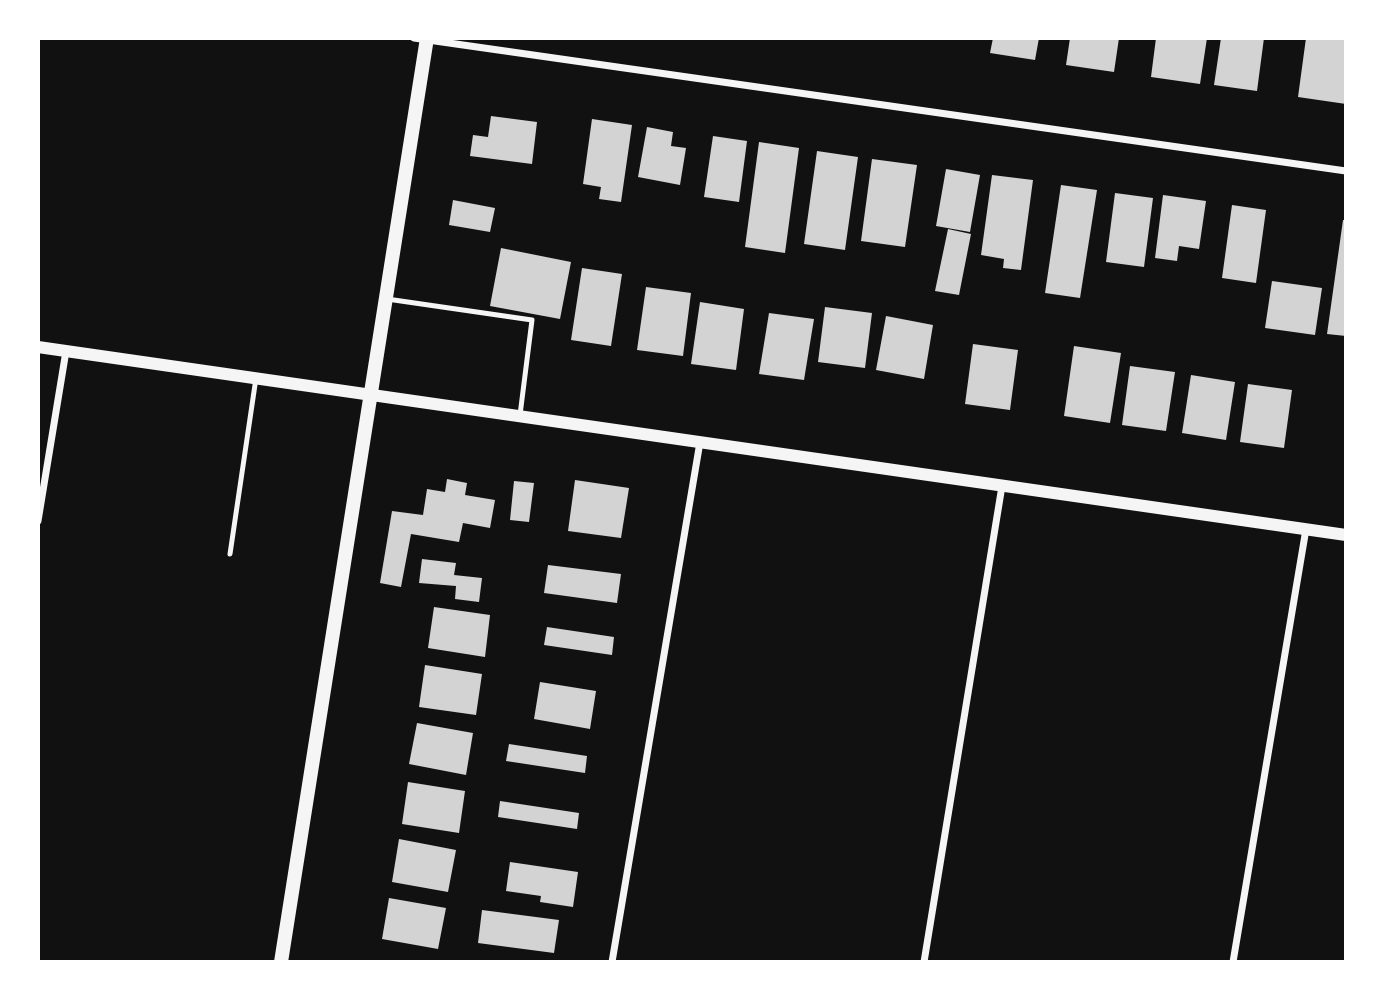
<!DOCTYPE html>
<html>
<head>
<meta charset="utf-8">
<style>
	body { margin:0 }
	#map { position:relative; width:1384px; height:1000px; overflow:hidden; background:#111; font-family:"Source Serif 4",serif }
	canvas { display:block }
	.frame { position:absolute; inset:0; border:40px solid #fff; pointer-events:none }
</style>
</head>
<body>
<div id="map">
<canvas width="1384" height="1000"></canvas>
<div class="frame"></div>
</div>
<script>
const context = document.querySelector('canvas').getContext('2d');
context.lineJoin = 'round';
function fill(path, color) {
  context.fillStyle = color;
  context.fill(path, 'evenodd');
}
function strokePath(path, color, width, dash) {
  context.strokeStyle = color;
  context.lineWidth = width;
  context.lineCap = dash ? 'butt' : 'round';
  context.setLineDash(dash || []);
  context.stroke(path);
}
fill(new Path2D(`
	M993 38H1039L1035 60 990 53Z
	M1070 38H1119L1114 72 1066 65Z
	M1156 38H1207L1200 84 1151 77Z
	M1221 38H1264L1257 91 1214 85Z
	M1306 38H1346V104L1298 97Z
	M491 116 537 122 532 164 470 156 473 135 488 137Z
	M592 119 632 125 621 202 599 199 601 187 583 184Z
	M647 127 673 132 671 146 686 148 680 185 638 177Z
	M713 136 747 141 739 202 704 197Z
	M759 142 799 148 785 253 745 247Z
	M817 151 858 157 845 250 804 244Z
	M872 159 917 165 905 247 861 241Z
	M946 169 980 175 970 232 936 226Z
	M992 175 1033 180 1021 270 1003 268 1004 259 981 255Z
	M1061 185 1097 190 1080 298 1045 293Z
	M1115 193 1153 198 1144 267 1106 262Z
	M1163 195 1206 201 1199 249 1179 246 1177 261 1155 258Z
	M453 200 495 208 490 232 449 225Z
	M1232 205 1266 210 1256 283 1222 278Z
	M1343 220H1346V336L1327 334Z
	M948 229 971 234 959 295 935 291Z
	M501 248 571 262 560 319 490 306Z
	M582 268 622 274 611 346 571 340Z
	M1272 281 1322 288 1315 335 1265 328Z
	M646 287 691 293 683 356 637 350Z
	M700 302 744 309 736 370 691 364Z
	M825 307 872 313 865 368 818 362Z
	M769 313 814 319 804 380 759 374Z
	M886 316 933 325 924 379 876 370Z
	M973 344 1018 350 1010 410 965 404Z
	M1074 346 1121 353 1110 423 1064 416Z
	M1130 366 1175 372 1166 431 1122 425Z
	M1191 375 1235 382 1226 440 1182 433Z
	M1248 384 1292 390 1284 448 1240 442Z
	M447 479 467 483 465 495 495 500 490 528 463 523 459 542 411 534 401 587 380 583 392 511 423 515 427 489 445 492Z
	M575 480 629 488 621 538 568 531Z
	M514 481 534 483 529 522 510 520Z
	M422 559 456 563 454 575 482 578 479 602 455 599 456 586 419 583Z
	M548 565 621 574 617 603 544 593Z
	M434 607 490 615 485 657 428 648Z
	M547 627 614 637 612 655 544 645Z
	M425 665 482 674 476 715 419 707Z
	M540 682 596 691 590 729 534 719Z
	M417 723 473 733 466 775 409 764Z
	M509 744 587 756 585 773 506 761Z
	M408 782 465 791 459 833 402 824Z
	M500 801 579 813 577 829 498 817Z
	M399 839 456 850 448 892 392 882Z
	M510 862 578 872 573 907 540 902 541 896 506 891Z
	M389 898 446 908 438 949 382 939Z
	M482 910 559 920 554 953 478 943Z`), '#d3d3d3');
strokePath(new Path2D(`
	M387 299 532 320 520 415
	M230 554 256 378`), '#f5f5f5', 5);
strokePath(new Path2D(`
	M414 38 1346 171
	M38 521 66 351
	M612 962 700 442
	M924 962 1002 486
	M1233 962 1306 529`), '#f5f5f5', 7);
strokePath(new Path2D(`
	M38 347 1346 535`), '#f5f5f5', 12);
strokePath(new Path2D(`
	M281 962 427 38`), '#f5f5f5', 14);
</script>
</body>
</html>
